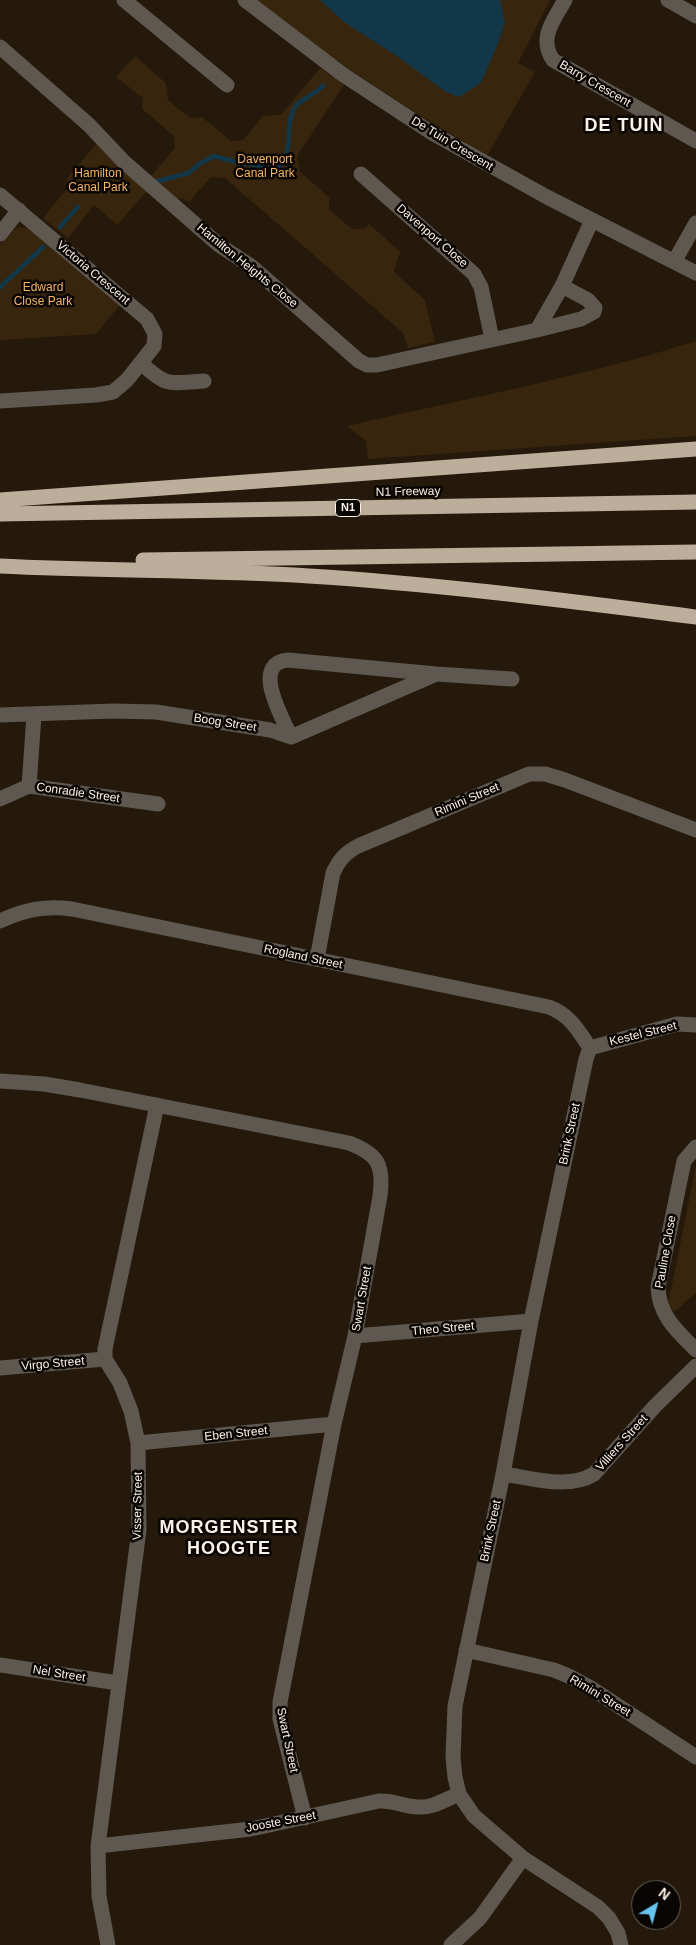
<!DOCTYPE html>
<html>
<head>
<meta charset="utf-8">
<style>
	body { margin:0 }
	#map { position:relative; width:696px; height:1945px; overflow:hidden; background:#24190a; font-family:Arial,sans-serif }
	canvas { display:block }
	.north { position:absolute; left:631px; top:1880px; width:50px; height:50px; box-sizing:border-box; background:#090502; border:1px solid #69645e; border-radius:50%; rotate:37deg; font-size:14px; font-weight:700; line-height:20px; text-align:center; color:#faf2e8 }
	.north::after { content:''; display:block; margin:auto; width:18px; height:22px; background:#67c4ef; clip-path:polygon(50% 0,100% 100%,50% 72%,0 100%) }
</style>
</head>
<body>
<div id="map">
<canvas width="696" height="1945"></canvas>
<div class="north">N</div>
</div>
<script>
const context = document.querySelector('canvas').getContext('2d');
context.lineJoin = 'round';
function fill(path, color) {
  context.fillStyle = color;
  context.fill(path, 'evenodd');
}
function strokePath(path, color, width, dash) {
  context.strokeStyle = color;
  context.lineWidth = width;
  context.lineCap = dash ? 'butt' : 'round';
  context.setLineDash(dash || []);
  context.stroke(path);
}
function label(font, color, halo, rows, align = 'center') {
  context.font = font + ' Arial,sans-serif';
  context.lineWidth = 5;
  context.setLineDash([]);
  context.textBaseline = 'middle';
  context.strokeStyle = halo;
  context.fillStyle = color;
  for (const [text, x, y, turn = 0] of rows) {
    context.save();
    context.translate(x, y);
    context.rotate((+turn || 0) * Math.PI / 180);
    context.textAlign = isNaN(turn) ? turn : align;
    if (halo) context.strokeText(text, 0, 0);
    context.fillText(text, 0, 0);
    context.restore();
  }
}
fill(new Path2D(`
	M256 0H550L518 63 535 72 487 156 408 108 334 59Z
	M135 56 166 83 168 100 190 118 202 117 231 141 243 140 263 116 281 115 320 68 344 85 297 156 300 172 329 197V210L352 229H364L369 224 401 252 398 257 394 272 425 300 435 342 408 348 403 333 225 178 211 177 189 202 182 198 175 199 150 177 175 148 174 136 142 109 143 98 116 77Z
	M97 143 147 191 117 225 94 205 68 238 43 218 71 184 66 180Z
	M19 227 29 228 120 305 96 334 0 340V244L9 233Z
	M696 341V436L368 459 366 441 347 426C464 399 582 377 696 341Z
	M696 1165V1293L674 1312 668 1305Z`), '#38250d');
fill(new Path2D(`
	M320 0H500L505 23 497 46 481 83 459 97 446 92 398 57 344 22Z`), '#113748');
strokePath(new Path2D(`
	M158 181 189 173 199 164 214 156 236 162 277 169C280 165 285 161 286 156 291 141 286 121 295 107 300 100 315 94 323 86
	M60 227 78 207
	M0 287 43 247`), '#113748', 4.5);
strokePath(new Path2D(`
	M124 0 227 85
	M245 0 342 74 432 133 547 197 696 273
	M565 0C554 20 538 38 553 60L696 141
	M668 0 696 16
	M0 47 89 125 124 162 219 245 251 266 359 361 367 365H377L537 330 562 286 592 220
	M361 174 474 274 481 287 492 339
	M0 195 147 319 155 334 154 346 127 380 113 392 96 395 0 401
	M0 234 19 210
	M674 262 696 223
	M537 330 581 319 594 312 595 308 588 300 562 286
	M141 363C168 388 169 383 204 381
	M0 715 114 711 156 712 270 730 291 737 436 674
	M291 737C283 719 250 663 288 660L436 674 512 679
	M29 786 34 715
	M0 799 29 786 158 804
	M0 921C24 910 45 905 72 909L549 1007C570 1015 578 1030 590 1048
	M317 959 333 873C339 860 345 853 358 846L529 774H545L565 780 696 830
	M590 1048 586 1059 531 1321 503 1474 455 1706 453 1757 455 1777 459 1794 474 1816 523 1858 598 1907 609 1918 618 1933 621 1945
	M590 1048 677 1024 696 1025
	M0 1081 44 1084 80 1090 349 1143C378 1154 384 1165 380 1196L355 1336 334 1424 280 1702V1719L305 1818
	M696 1147 684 1161 658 1287C659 1316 677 1331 696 1350
	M355 1336 531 1321
	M0 1368 105 1359
	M138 1443 334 1424
	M503 1474C532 1478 568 1490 594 1474L655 1406 696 1366
	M466 1650 554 1670 571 1677 591 1688 696 1757
	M0 1665 118 1683
	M98 1846 251 1829 379 1801C393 1800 405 1807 418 1807 433 1808 446 1799 459 1794
	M108 1945 99 1896 98 1846 139 1530 138 1443 131 1411 120 1383 105 1359V1349L157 1105
	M451 1945 480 1918 523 1858`), '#5e5850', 15);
strokePath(new Path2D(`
	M0 500 696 449
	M0 514 696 502
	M143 560 696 552
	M0 566C103 571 206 570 309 576 438 584 568 601 696 617`), '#bdad9b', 15);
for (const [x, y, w] of [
	[348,508,25]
]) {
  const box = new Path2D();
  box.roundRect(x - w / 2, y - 8.5, w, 17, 4);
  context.fillStyle = '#090502';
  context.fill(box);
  strokePath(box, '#faf2e8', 1);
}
label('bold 11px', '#faf2e8', null, [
	["N1",348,508]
]);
label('12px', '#faf2e8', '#090502', [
	["Barry Crescent",595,84,30],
	["De Tuin Crescent",452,144,31],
	["Davenport Close",432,236,41],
	["Hamilton Heights Close",247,266,39],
	["Victoria Crescent",93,273,40],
	["N1 Freeway",408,492,-1],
	["Boog Street",225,723,9],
	["Conradie Street",78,793,8],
	["Rimini Street",467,800,-23],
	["Rogland Street",303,957,12],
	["Kestel Street",643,1034,-14],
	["Brink Street",570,1134,-78],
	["Pauline Close",666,1252,-80],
	["Swart Street",362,1299,-80],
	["Theo Street",443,1329,-5],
	["Virgo Street",53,1364,-5],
	["Eben Street",236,1434,-6],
	["Villiers Street",622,1443,-48],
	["Visser Street",138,1506,-89],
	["Brink Street",491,1531,-78],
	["Nel Street",59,1674,9],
	["Rimini Street",600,1696,31],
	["Swart Street",287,1740,78],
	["Jooste Street",281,1822,-11]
]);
label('12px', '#f6b45f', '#090502', [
	["Davenport",265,160],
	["Canal Park",265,174],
	["Hamilton",98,174],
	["Canal Park",98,188],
	["Edward",43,288],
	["Close Park",43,302]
]);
context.letterSpacing = '1px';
label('bold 18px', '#faf2e8', '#090502', [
	["DE TUIN",624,126],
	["MORGENSTER",229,1528],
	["HOOGTE",229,1549]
]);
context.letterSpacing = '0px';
</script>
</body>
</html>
